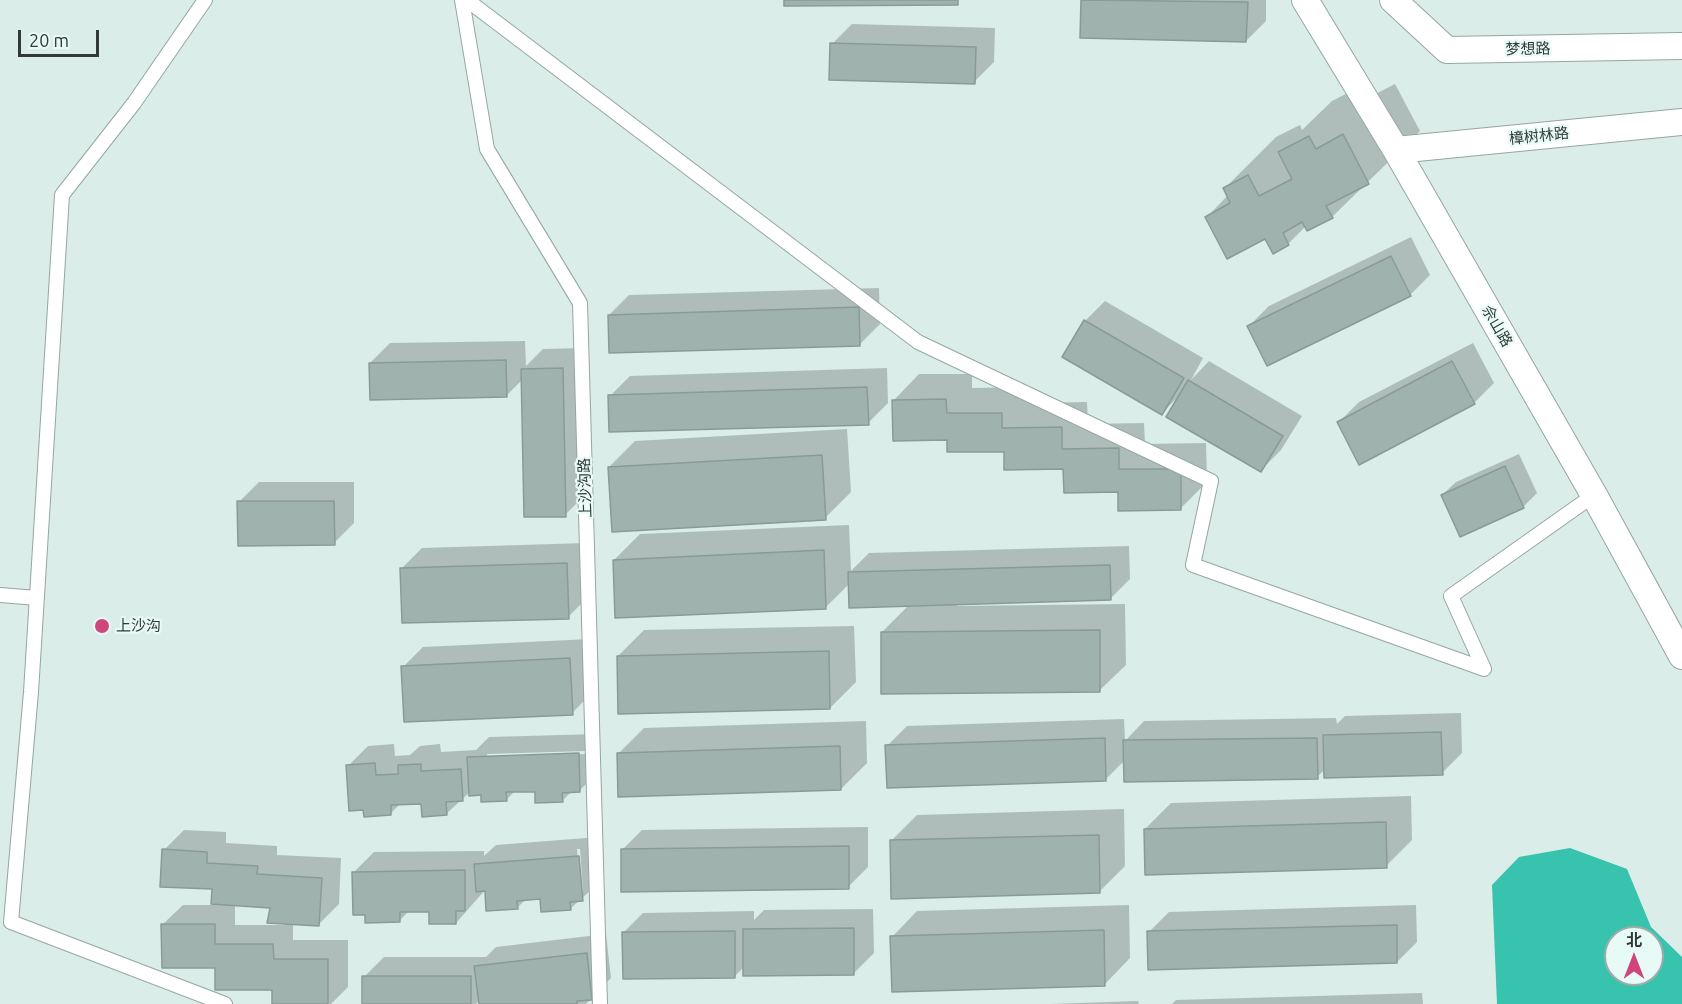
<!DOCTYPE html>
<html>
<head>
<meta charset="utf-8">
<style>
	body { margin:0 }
	#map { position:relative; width:1682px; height:1004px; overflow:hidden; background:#daede8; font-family:Ubuntu,"Noto Sans SC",sans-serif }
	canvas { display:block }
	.north { position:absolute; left:1604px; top:926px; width:60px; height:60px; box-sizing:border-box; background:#e8faf5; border:2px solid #9fada9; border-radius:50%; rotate:0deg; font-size:16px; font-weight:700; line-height:24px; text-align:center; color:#323938 }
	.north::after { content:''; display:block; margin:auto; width:21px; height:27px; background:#cf457d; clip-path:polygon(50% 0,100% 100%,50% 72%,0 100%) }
	.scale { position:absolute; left:18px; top:30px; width:81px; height:27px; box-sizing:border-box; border:3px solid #323938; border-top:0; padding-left:8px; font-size:18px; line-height:21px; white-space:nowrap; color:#323938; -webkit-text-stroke:4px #e8faf5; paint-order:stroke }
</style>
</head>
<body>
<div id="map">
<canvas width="1682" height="1004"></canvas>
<div class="north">北</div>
<div class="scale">20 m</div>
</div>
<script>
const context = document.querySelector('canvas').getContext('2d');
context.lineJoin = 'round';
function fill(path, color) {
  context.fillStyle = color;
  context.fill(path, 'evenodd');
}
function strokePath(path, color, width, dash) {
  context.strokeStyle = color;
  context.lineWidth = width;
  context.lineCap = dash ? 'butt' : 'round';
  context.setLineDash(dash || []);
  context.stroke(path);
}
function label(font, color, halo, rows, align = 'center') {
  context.font = font + ' Ubuntu,"Noto Sans SC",sans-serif';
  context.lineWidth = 4.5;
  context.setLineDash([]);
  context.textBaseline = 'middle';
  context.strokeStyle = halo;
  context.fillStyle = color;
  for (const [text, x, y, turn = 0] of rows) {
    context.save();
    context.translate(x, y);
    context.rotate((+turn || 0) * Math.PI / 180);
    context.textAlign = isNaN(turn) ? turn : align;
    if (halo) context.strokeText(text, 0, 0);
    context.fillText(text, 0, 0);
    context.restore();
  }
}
fill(new Path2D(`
	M1570 848 1627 869 1651 927 1682 957V1004H1497L1492 885 1519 857ZM1616 938H1652V974H1616Z`), '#37c3ad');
fill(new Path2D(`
	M1083 0H1266V21L1246 41 1082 37Z
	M852 24 995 28 994 62 974 82 832 44Z
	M1395 84 1420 131 1332 217 1306 226 1288 244 1207 217 1228 195 1224 189 1276 137 1300 125 1302 130 1332 101 1361 86 1368 98Z
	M1411 237 1430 275 1410 295 1249 326 1269 306Z
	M879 288 880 324 860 344 609 315 629 295Z
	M1105 301 1203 358 1191 380 1209 361 1302 416 1281 450 1261 470 1180 395 1162 413 1085 321Z
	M525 341 526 366 543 349 582 348 585 495 565 515 523 379 506 396 370 363 390 343Z
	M1473 343 1494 383 1474 403 1339 422 1359 402Z
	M887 368 888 403 868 423 610 396 630 376Z
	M919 374H972V388L1028 387V403L1087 402 1088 424 1144 423 1145 444 1206 443 1207 482 1181 508 1119 491 1065 468 1005 450 948 438 894 400Z
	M847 429 851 492 825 518 609 467 635 441Z
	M1519 454 1537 493 1524 506 1460 535 1442 495 1456 482Z
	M259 482H354V523L334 543 239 502Z
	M849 525 851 571 869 553 1129 546 1130 579 1110 599 957 603V606L1125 604 1126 665 1100 690 882 632 910 604 850 583 826 607 614 560 640 534Z
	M586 543 588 597 568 617 402 568 422 548Z
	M854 626 856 682 830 708 618 656 644 630Z
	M590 639 592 693 572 713 403 667 423 647Z
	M1461 713 1462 753 1442 773 1326 768 1317 777 1125 760 1106 779 887 746 907 726 1124 719 1125 741 1144 721 1336 718 1337 724 1345 716Z
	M866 721 867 763 841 789 618 754 644 728Z
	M598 734 599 771 579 791H572L562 801 536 790 515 791 506 800 470 792 446 814 422 802 401 803 390 814 348 766 368 746 394 744 395 756 410 755 420 746 440 744 441 752 476 750 489 737ZM586 751V754L487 757V754Z
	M1411 796 1412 840 1386 866 1145 829 1171 803Z
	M1124 809 1125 866 1099 892 891 841 917 815Z
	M868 827V867L848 887 622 850 642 830Z
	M184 830 226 832V843L277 846V855L341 858 339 904 319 924 293 923V940H348V987L331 1004H274V988L216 967 163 924 183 905H212L213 888 164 850ZM235 904 271 907 288 925H235Z
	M599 837 602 880 570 909 541 897 527 898 517 908 486 889 456 923 430 910 409 911 399 921 354 872 374 852 484 851V856L496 845ZM577 849H580L583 891H580Z
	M1129 905 1130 958 1105 984 892 937 917 911Z
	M1416 905 1417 942 1397 962 1149 932 1169 912Z
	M873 909 874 953 854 973 745 966 735 976 623 933 643 913 754 911V920L764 910Z
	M606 934 611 978 586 1004H480V1000L476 1004H364V977L384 957H486L496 947Z
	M1422 993 1423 1004H1172L1176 1000Z
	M1138 1001 1139 1004H1051Z`), '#0003');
const building = new Path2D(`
	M784 0H958V5L784 6Z
	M1081 0 1248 2 1246 42 1080 38Z
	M830 43 976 47 975 84 829 80Z
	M1343 134 1369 184 1326 206 1333 218 1307 231 1302 222 1283 233 1289 245 1273 254 1265 239 1227 259 1205 217 1230 203 1223 188 1248 175 1259 196 1292 179 1278 152 1309 136 1316 149Z
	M1391 256 1411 296 1267 366 1247 326Z
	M859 307 860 346 609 353 608 315Z
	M1084 320 1184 378 1162 415 1062 357Z
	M506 360 507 397 370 400 369 363Z
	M1452 361 1475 404 1359 465 1337 422Z
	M563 368 566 517H524L521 369Z
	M1188 380 1283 436 1261 472 1166 417Z
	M867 387 869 425 609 432 608 395Z
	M946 399 947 413H1002V428L1062 427V449L1119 448V469H1181V510L1118 511V492L1064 493 1063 469 1004 470V452H947V440L893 441 892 400Z
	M822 455 826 520 612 532 608 467Z
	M1505 466 1524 508 1460 537 1441 495Z
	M237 501H334L335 545 238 546Z
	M824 550 826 609 615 618 613 560Z
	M567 563 569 619 402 623 400 568Z
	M1110 565 1111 600 849 608 848 572Z
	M1100 630V692L881 694V632Z
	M829 651 830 709 618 714 617 656Z
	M570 658 573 715 404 722 401 666Z
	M1441 732 1443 775 1324 778 1323 735Z
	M1105 738 1106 781 887 788 885 745Z
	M1317 738 1318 779 1124 782 1123 740Z
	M840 746 841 790 618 797 617 753Z
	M579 753 580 792 562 793 563 802 535 803V792H506L507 801 481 802V795L469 796 467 757Z
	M375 763 376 775 398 774V765L421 764V771L461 769 463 801 446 802 447 815 422 817 421 804 391 805V815L364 817 363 810 349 811 346 765Z
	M1386 822 1387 868 1145 875 1144 829Z
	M1099 835 1100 893 891 899 890 840Z
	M849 846V889L621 892V849Z
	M162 849 207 852V863L258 866 257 874 322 878 319 926 267 923 270 908 211 904 212 889 160 887Z
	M579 856 583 901 570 902 571 910 541 912 540 899 517 901 518 909 486 911 485 891 476 892 474 864Z
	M465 870V911H456V924H429V912H400V922L365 923V915H353L352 872Z
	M161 924H215V944H273L274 959H328V1004H272V990H215V968H162Z
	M1397 925V963L1148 970 1147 931Z
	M854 928V975L743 976V929Z
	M1104 930 1105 986 892 992 890 936Z
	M735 931V978L623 979 622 932Z
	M587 953 592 1000 577 1001V1004H479L474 966Z
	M362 976H471V1004H362Z`);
fill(building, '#a0b2ae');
strokePath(building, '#8a9b97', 1.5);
const service = new Path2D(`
	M205 0 134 103 62 195 31 692 11 922 225 1004
	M462 0 487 149 580 303 600 1004
	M467 0 918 342 1211 481 1193 565 1484 669 1451 596 1594 495
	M0 595 37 598`);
const minor = new Path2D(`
	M1305 0 1396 150 1594 495 1682 656
	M1393 0 1447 50 1682 46
	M1396 150 1682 122`);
strokePath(service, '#95a6a2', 16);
strokePath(minor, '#95a6a2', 28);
strokePath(service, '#fff', 14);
strokePath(minor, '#fff', 26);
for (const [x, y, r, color] of [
	[102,626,8,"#cf457d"]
]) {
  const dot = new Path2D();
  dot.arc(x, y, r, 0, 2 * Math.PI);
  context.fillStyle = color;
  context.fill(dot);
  strokePath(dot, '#e8faf5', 2);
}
label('15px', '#323938', '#e8faf5', [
	["梦想路",1528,49,-1],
	["樟树林路",1539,136,-6],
	["佘山路",1497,326,60],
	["上沙沟路",585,488,-92]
]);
label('15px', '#323938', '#e8faf5', [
	["上沙沟",116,626]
], 'left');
</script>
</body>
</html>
